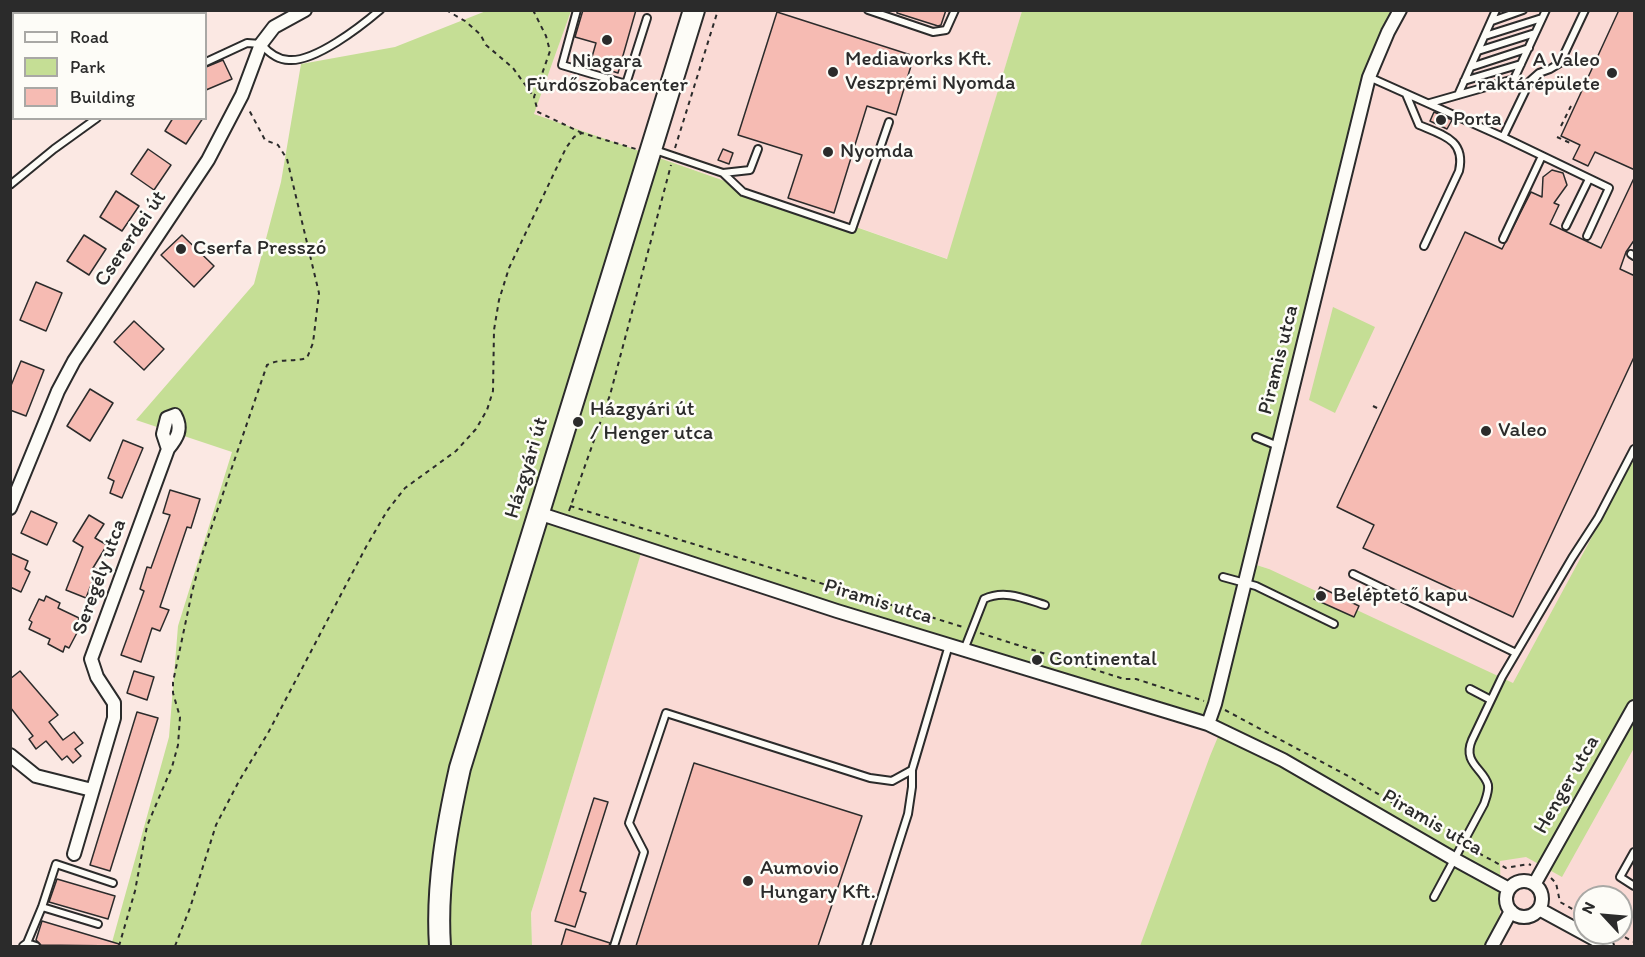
<!DOCTYPE html>
<html>
<head>
<meta charset="utf-8">
<style>
	body { margin:0 }
	#map { position:relative; width:1645px; height:957px; overflow:hidden; background:#fbe8e3; font-family:Itim,sans-serif }
	canvas { display:block }
	.frame { position:absolute; inset:0; border:12px solid #2b2b2b; pointer-events:none }
	.legend { position:absolute; left:12px; top:12px; width:195px; height:108px; box-sizing:border-box; background:#fdfcf7; border:2px solid #a9a8a5; margin:0; padding:8px 10px; list-style:none; font-size:18px; color:#2b2b2b }
	.legend li { display:flex; align-items:center; gap:12px; height:30px }
	.legend b { width:30px; border:2px solid #a9a8a5 }
	.north { position:absolute; left:1573px; top:885px; width:60px; height:60px; box-sizing:border-box; background:#fdfcf7; border:2px solid #a9a8a5; border-radius:50%; rotate:296deg; font-size:16px; font-weight:700; line-height:24px; text-align:center; color:#2b2b2b }
	.north::after { content:''; display:block; margin:auto; width:21px; height:27px; background:#2b2b2b; clip-path:polygon(50% 0,100% 100%,50% 72%,0 100%) }
</style>
</head>
<body>
<div id="map">
<canvas width="1645" height="957"></canvas>
<div class="frame"></div>
<ul class="legend">
<li><b style="height:8px;background:#fdfcf7"></b>Road</li>
<li><b style="height:16px;background:#c5de95"></b>Park</li>
<li><b style="height:16px;background:#f6bbb3"></b>Building</li>
</ul>
<div class="north">N</div>
</div>
<script>
const context = document.querySelector('canvas').getContext('2d');
context.lineJoin = 'round';
function fill(path, color) {
  context.fillStyle = color;
  context.fill(path, 'evenodd');
}
function strokePath(path, color, width, dash) {
  context.strokeStyle = color;
  context.lineWidth = width;
  context.lineCap = dash ? 'butt' : 'round';
  context.setLineDash(dash || []);
  context.stroke(path);
}
function label(font, color, halo, rows, align = 'center') {
  context.font = font + ' Itim,sans-serif';
  context.lineWidth = 5;
  context.setLineDash([]);
  context.textBaseline = 'middle';
  context.strokeStyle = halo;
  context.fillStyle = color;
  for (const [text, x, y, turn = 0] of rows) {
    context.save();
    context.translate(x, y);
    context.rotate((+turn || 0) * Math.PI / 180);
    context.textAlign = isNaN(turn) ? turn : align;
    if (halo) context.strokeText(text, 0, 0);
    context.fillText(text, 0, 0);
    context.restore();
  }
}
fill(new Path2D(`
	M571 11H1022L948 259 534 114Z
	M1398 11H1634V946H1485L1497 925 1346 946H532L531 913 642 549 1269 569 1247 562 1367 76ZM1585 897H1621V933H1585Z`), '#fadad5');
fill(new Path2D(`
	M486 11H571L534 114 947 259 1022 11H1398L1386 31 1247 562 1269 569 1513 683 1634 459V748L1562 877 1526 857 1500 861 1501 906 1498 925 1485 946H1140L1210 756 1220 732 642 550 531 913 532 946H111L169 737 178 626 232 452 136 420 254 284 281 182 301 64 395 47Z
	M1333 307 1375 327 1335 413 1309 400Z`), '#c5de95');
const building = new Path2D(`
	M583 10H636L618 73 590 64 596 43 575 37Z
	M897 10H946L941 25 938 26 897 13Z
	M1619 10H1635V170L1595 152 1588 166 1573 159 1580 145 1561 136Z
	M777 12 914 56 896 115 867 106 834 213 788 198 802 155 738 135Z
	M223 60 232 79 206 90V67Z
	M1434 112 1452 120 1447 129 1430 121Z
	M173 118H203L186 144 165 131Z
	M148 149 171 165 154 190 131 174Z
	M723 149 733 153 729 164 718 160Z
	M1552 170 1563 173 1567 185 1554 203 1559 205 1550 224 1601 248 1635 176V239L1626 252 1620 269 1635 276V355L1513 617 1363 548 1374 525 1337 507 1465 232 1502 249 1531 192 1542 197 1543 177Z
	M116 191 139 206 122 231 100 217Z
	M84 235 106 249 89 275 67 261Z
	M182 235 214 266 194 287 161 255Z
	M36 282 62 293 46 331 20 320Z
	M134 321 164 349 144 370 114 342Z
	M21 361 44 370 26 416 10 410V388Z
	M90 389 113 403 90 441 67 426Z
	M123 440 143 448 122 498 110 493 114 481 108 478Z
	M170 490 200 499 191 528 187 527 160 607 169 610 160 631 152 628 141 662 121 655 144 591 140 589 147 567 151 568 170 515 163 513Z
	M31 511 57 523 47 545 21 533Z
	M89 515 104 524 95 538 107 545 93 568 97 569 86 598 66 590 83 547 73 541Z
	M10 553 28 561 25 569 30 572 21 592 10 587Z
	M1320 587 1359 606 1354 617 1314 599Z
	M46 596 60 603 58 608 79 618 76 625 80 627 69 648 65 646 63 652 48 644 50 639 29 629 32 622 29 620 39 599 44 601Z
	M20 671 58 715 49 722 63 740 74 732 83 743 75 749 81 756 73 763 67 756 62 760 46 741 36 749 29 739 33 736 10 707V679Z
	M134 671 154 677 147 700 127 693Z
	M137 712 158 718 110 871 90 865Z
	M694 763 862 816 818 946H636Z
	M594 798 608 802 580 891 586 893 575 927 555 921Z
	M57 879 115 896 108 919 49 902Z
	M42 921 119 944V946L41 945 36 940Z
	M566 929 610 943 609 946H561Z`);
fill(building, '#f6bbb3');
strokePath(building, '#2b2b2b', 1.5);
const service = new Path2D(`
	M577 10 562 65 626 84 647 18
	M868 10 933 32 946 30 955 10
	M1492 21 1523 10
	M1485 36 1542 18
	M1478 51 1535 33
	M206 62 247 43 261 44C268 52 277 60 289 60 315 62 360 27 380 10
	M1471 67 1529 48
	M1369 77 1503 137 1609 188 1587 236
	M1464 81 1521 64
	M1406 94 1419 125C1443 135 1466 140 1459 171L1424 246
	M1458 95 1496 10
	M1430 103 1514 79 1546 10
	M1503 137 1530 81 1539 73 1550 69 1560 63 1585 10
	M655 150 723 173 743 192 852 229 889 122
	M723 173 750 170 758 149
	M10 185 54 149 97 118
	M1566 226 1589 179
	M1503 239 1542 156
	M1631 254 1634 256
	M1256 437 1278 446
	M1353 574 1516 653
	M1223 577 1256 586 1334 624
	M964 650 984 599C1005 589 1025 599 1045 605
	M1470 689 1491 700
	M1634 852 1620 877 1634 886
	M1434 897 1484 804C1486 798 1489 791 1488 785 1484 769 1462 763 1472 740L1502 677 1572 558 1598 518 1634 449
	M42 907 98 924
	M27 943 36 946
	M23 946 27 943 42 907 56 864 113 883
	M614 946 644 852 629 823 666 713 870 778 892 781 912 770 949 645
	M866 946 908 814 912 787V770`);
const minor = new Path2D(`
	M10 508 58 391 74 361 208 160 242 95 261 44 274 27 305 10
	M538 513 837 611 1208 724 1283 760 1454 859 1509 889
	M1208 724 1215 704 1369 77 1388 32 1400 10
	M10 755 36 776 92 790
	M74 854 114 718V703L97 677 91 659 168 449C177 438 183 429 175 415L167 418 163 434 168 449
	M1506 899a18 18 0 1 1 36 0a18 18 0 1 1-36 0Z
	M1535 883 1634 707
	M1539 909 1607 946
	M1492 946 1511 911`);
const primary = new Path2D(`
	M440 946C436 886 447 826 460 768L694 10`);
strokePath(service, '#2b2b2b', 10);
strokePath(minor, '#2b2b2b', 16);
strokePath(primary, '#2b2b2b', 24);
strokePath(new Path2D(`
	M446 10 465 21 480 34 486 45 513 68 534 97
	M533 10 546 36 550 51 534 97 538 112 582 133
	M1561 126 1571 106
	M1557 137 1570 143
	M675 148 718 10
	M1373 406 1381 410
	M570 506 963 627
	M569 511 610 395 671 165
	M980 633 1124 679H1136L1204 701
	M1225 710 1348 776 1455 840
	M1471 849 1506 868 1528 864 1531 865
	M1551 878 1556 883 1560 902 1585 916
	M1617 933 1634 942
	M119 946 135 891 147 826 172 767 178 745 180 717 173 693V682L192 592 202 555 267 365C280 358 293 362 307 358L313 343 319 293 287 159 278 145 265 140 248 108
	M175 946 190 908 216 825 239 781 268 733 366 547 387 511 405 488 456 451 476 429 487 410 493 391 494 330 499 300 509 268 566 148 574 137 582 133 636 149`), '#2b2b2b', 2, [4.5, 4.5]);
strokePath(service, '#fdfcf7', 6);
strokePath(minor, '#fdfcf7', 12);
strokePath(primary, '#fdfcf7', 20);
for (const [x, y, r, color] of [
	[607,40,6,"#2b2b2b"],
	[833,72,6,"#2b2b2b"],
	[1612,73,6,"#2b2b2b"],
	[1441,120,6,"#2b2b2b"],
	[828,152,6,"#2b2b2b"],
	[181,249,6,"#2b2b2b"],
	[578,422,6,"#2b2b2b"],
	[1486,431,6,"#2b2b2b"],
	[1321,596,6,"#2b2b2b"],
	[1037,660,6,"#2b2b2b"],
	[748,881,6,"#2b2b2b"]
]) {
  const dot = new Path2D();
  dot.arc(x, y, r, 0, 2 * Math.PI);
  context.fillStyle = color;
  context.fill(dot);
  strokePath(dot, '#fdfcf7', 2);
}
label('21px', '#2b2b2b', '#fdfcf7', [
	["Mediaworks Kft.",845,60],
	["Veszprémi Nyomda",845,84],
	["A Valeo",1600,61,"right"],
	["raktárépülete",1600,85,"right"],
	["Niagara",607,62,"center"],
	["Fürdőszobacenter",607,86,"center"],
	["Porta",1453,120],
	["Nyomda",840,152],
	["Cserfa Presszó",193,249],
	["Házgyári út",590,410],
	["/ Henger utca",590,434],
	["Valeo",1498,431],
	["Beléptető kapu",1333,596],
	["Continental",1049,660],
	["Aumovio",760,869],
	["Hungary Kft.",760,893]
], 'left');
label('21px', '#2b2b2b', '#fdfcf7', [
	["Csererdei út",131,239,-56],
	["Piramis utca",1279,360,-76],
	["Házgyári út",527,468,-73],
	["Seregély utca",100,577,-70],
	["Piramis utca",878,602,17],
	["Henger utca",1567,785,-60],
	["Piramis utca",1432,823,30]
]);
</script>
</body>
</html>
